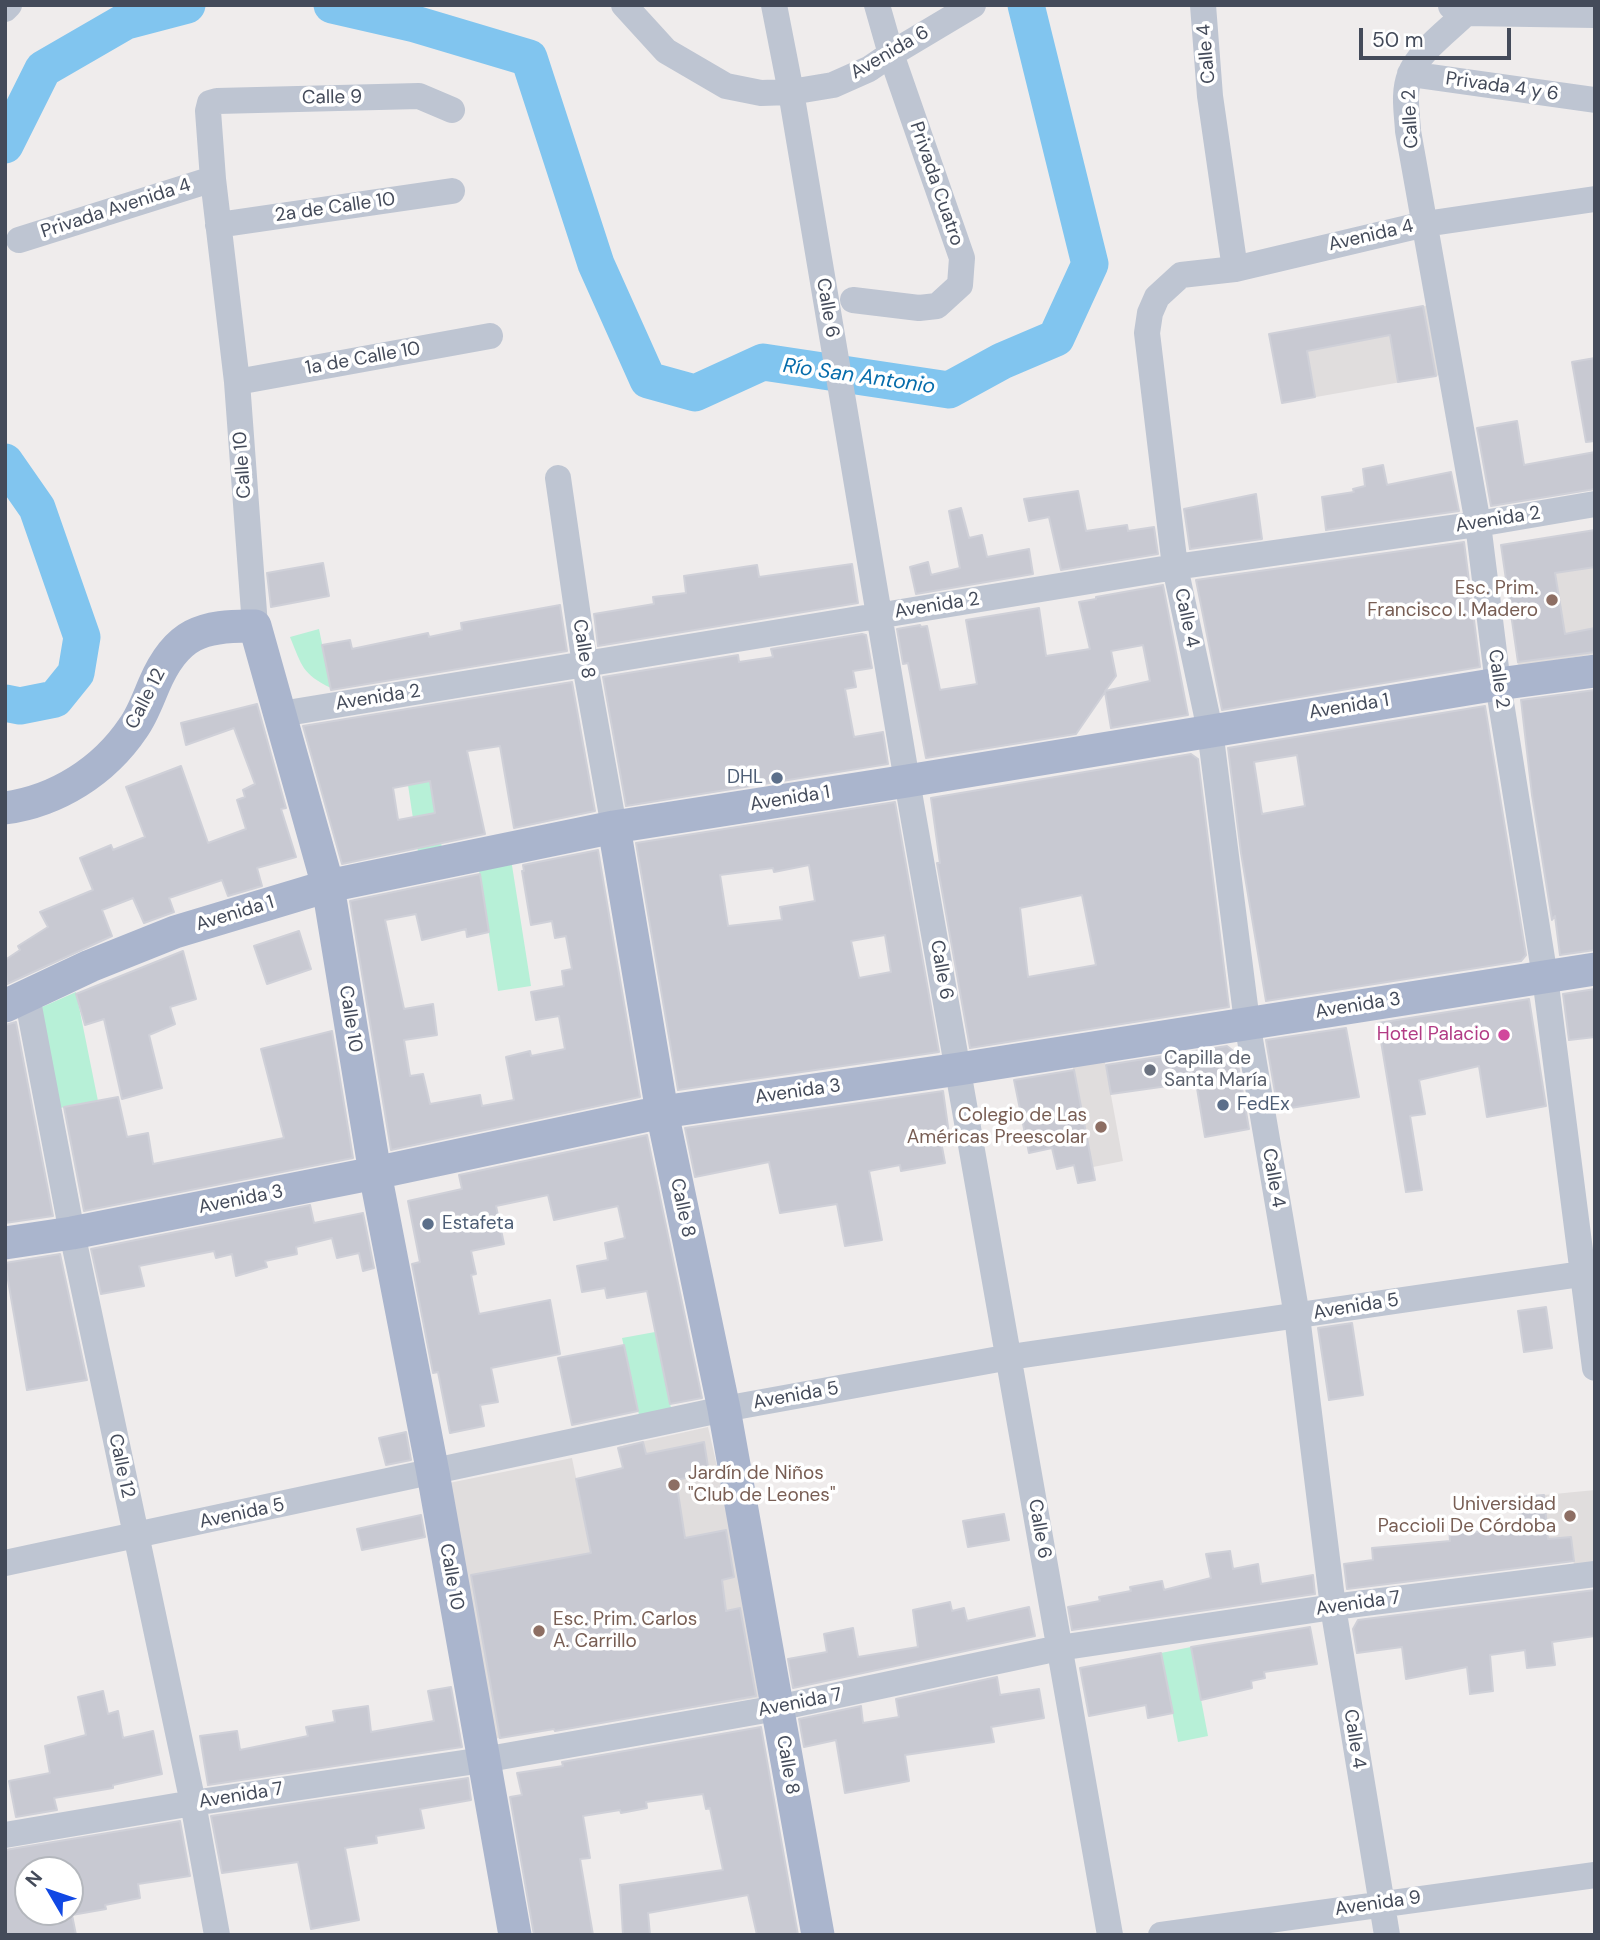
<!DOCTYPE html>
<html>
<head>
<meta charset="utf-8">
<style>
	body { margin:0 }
	#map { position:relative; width:1600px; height:1940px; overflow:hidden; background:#efecec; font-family:"DM Sans",sans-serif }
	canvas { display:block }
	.frame { position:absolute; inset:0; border:7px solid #444b5a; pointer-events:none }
	.north { position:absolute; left:14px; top:1856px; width:70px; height:70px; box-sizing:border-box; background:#fff; border:2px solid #b4b7bd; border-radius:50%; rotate:309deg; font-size:19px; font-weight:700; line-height:28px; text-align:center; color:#444b5a }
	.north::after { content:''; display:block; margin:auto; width:24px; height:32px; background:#1148e4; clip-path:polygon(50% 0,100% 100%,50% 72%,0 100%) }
	.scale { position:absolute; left:1359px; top:28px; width:152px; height:32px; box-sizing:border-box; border:4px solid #444b5a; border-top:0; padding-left:9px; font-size:21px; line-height:24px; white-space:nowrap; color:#444b5a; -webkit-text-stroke:5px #fff; paint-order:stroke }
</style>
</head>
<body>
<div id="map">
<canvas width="1600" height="1940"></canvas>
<div class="frame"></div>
<div class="north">N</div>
<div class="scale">50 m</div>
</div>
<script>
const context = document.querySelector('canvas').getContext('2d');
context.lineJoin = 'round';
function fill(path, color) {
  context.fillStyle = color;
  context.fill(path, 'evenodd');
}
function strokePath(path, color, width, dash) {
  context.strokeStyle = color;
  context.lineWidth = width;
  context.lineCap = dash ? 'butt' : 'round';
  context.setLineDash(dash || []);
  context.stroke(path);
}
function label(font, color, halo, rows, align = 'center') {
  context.font = font + ' "DM Sans",sans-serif';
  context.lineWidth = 7;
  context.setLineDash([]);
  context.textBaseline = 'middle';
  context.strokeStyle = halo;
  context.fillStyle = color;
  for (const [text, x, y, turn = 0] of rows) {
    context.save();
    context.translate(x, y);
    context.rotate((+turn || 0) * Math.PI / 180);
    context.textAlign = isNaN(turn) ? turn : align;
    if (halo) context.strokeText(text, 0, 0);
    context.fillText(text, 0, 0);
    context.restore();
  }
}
fill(new Path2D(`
	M1430 305 1441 375 1282 403 1269 334Z
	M1595 530V654L1518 666 1501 545Z
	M1104 1057 1123 1161 1093 1167 1072 1063Z
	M708 1427 730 1523 763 1697 493 1739 449 1483 572 1458 591 1551 639 1542 618 1447Z
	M1595 1490V1564L1574 1567 1571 1537 1548 1539 1544 1495Z`), '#e0dddd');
fill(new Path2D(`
	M319 629 331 688C302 674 302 666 290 637Z
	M430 781 442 848 418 852 408 785Z
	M511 859 531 986 498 991 478 864Z
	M76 992 98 1101 60 1108 40 1008Z
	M655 1332 671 1408 639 1415 622 1338Z
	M1191 1647 1208 1736 1178 1742 1161 1653Z`), '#b7f0d7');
strokePath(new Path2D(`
	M332 5 415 24 529 58 596 264 648 380 695 393 763 362 949 390 1002 361 1056 338 1090 264 1026 5
	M5 145 43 69 126 21 187 5
	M5 462 37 508 82 637 76 673 55 699 20 706 5 703`), '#81c5ef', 37);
const building = new Path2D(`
	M1423 306 1436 376 1398 382 1390 335 1307 351 1315 397 1282 403 1269 334Z
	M1595 358V441L1586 442 1572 362Z
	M1517 421 1524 465 1595 452V489L1491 506 1477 428Z
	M1383 465 1387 485 1451 472 1459 511 1326 530 1322 497 1354 492 1353 489 1365 486 1363 469Z
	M1078 491 1086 531 1127 525 1128 531 1154 527 1158 554 1061 570 1049 517 1029 521 1024 499Z
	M1256 494 1262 539 1190 549 1184 509Z
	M961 508 969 538 982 535 987 557 1029 549 1033 574 916 594 910 567 928 562 931 575 960 568 949 511Z
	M1595 530V567L1555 573 1565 634 1595 628V652L1518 662 1501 545Z
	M1464 542 1480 667 1222 710 1196 580Z
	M323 563 329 596 271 607 267 573Z
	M852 564 858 603 598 646 594 614 654 604 653 597 686 593 684 576 757 565 759 577Z
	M1163 585 1188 715 1111 728 1105 692 1076 734 926 758 908 663 903 664 897 629 920 625 921 627 927 626 940 690 977 684 966 620 1039 608 1046 656 1090 649 1079 602 1096 599V597ZM1143 645 1150 681 1105 691 1116 676 1111 651Z
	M560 605 567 651 331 690 322 645 350 640 352 649 428 633 429 637 462 630 461 623Z
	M862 634 866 635 872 668 853 671 856 687 845 689 854 737 883 732 888 764 626 806 603 677 738 655 739 662 773 657 771 649Z
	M572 682 595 811 514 828 500 746 467 751 485 834 342 864 303 726ZM430 781 435 813 398 820 393 788Z
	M1595 690V950L1560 955 1555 916 1552 920 1532 795 1521 700Z
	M257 704 286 808 281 809 296 857 257 868 262 886 228 896 222 880 169 898 174 912 144 923 133 898 102 910 112 936 7 984 5 960 20 950 18 946 48 927 40 912 93 890 80 858 111 845 113 850 145 837 126 787 181 766 208 843 246 829 237 800 245 797 243 790 255 784 234 728 186 745 181 723Z
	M1485 706 1526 955 1521 961 1266 1001 1241 853 1228 748ZM1297 755 1305 806 1262 814 1254 762Z
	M1191 754 1198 759 1229 1007 970 1048 937 863H940L931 798ZM1082 895 1096 965 1028 977 1020 908Z
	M895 802 939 1052 678 1090 636 843ZM809 865 815 901 780 907 782 920 728 926 720 875 773 868 774 872ZM885 935 891 972 859 978 851 941Z
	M598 850 640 1097 391 1150 350 901 480 874 489 932 467 937 466 929 422 940 416 914 385 920 404 1009 433 1004 437 1035 404 1040 410 1076 423 1074 430 1104 480 1095 482 1106 514 1100 506 1057 530 1051 531 1056 565 1049 559 1016 536 1020 531 992 564 986 562 971 572 969 566 936 555 938 552 921 531 925 522 871H524L523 865Z
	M299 931 311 969 267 984 254 946Z
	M183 951 196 999 170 1007 175 1024 149 1035 162 1088 122 1099 104 1019 85 1025 76 994Z
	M1595 989V1037L1569 1040 1563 994Z
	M1529 999 1546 1106 1487 1117 1479 1066 1419 1080 1425 1114 1410 1116 1422 1190 1406 1192 1378 1023Z
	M16 1022 53 1216 5 1223V1025Z
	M1346 1028 1359 1097 1278 1110 1266 1040Z
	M332 1031 353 1158 84 1211 64 1107 118 1097 127 1137 148 1133 153 1164 284 1138 261 1049Z
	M1227 1046 1236 1053 1249 1129 1205 1137 1196 1082 1111 1094 1106 1065Z
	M1074 1070 1095 1180 1078 1183 1074 1165 1057 1169 1052 1148 1029 1153 1014 1080Z
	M943 1091 949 1134 940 1136 945 1163 901 1171 900 1165 869 1171 882 1240 845 1246 837 1204 780 1213 769 1162 695 1177 685 1128Z
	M647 1135 702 1398 670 1404 647 1291 607 1298 605 1288 582 1292 577 1266 608 1260 605 1243 625 1238 618 1206 554 1220 548 1195 496 1206 504 1244 471 1251 476 1274 471 1275 479 1314 550 1300 560 1354 491 1368 498 1402 480 1405 484 1426 450 1433 438 1372 433 1373 412 1264 420 1262 408 1201 462 1189 459 1175Z
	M310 1205 314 1223 363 1213 374 1268 363 1271 359 1253 337 1258 332 1238 296 1247 297 1254 265 1261 267 1267 236 1276 232 1254 216 1258 214 1251 139 1266 144 1286 101 1294 91 1249Z
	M60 1254 87 1380 27 1390 5 1263Z
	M1546 1307 1552 1348 1524 1352 1518 1311Z
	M1352 1323 1363 1395 1329 1400 1318 1328Z
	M624 1345 638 1411 572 1425 558 1358Z
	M406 1432 411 1460 386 1465 379 1438Z
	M643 1442 646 1454 704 1442 709 1473 676 1480 685 1538 726 1530 734 1577 722 1580 726 1611 740 1608 756 1696 555 1731 554 1729 500 1738 471 1575 591 1553 576 1479 623 1468 618 1448Z
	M1544 1495 1548 1539 1571 1537 1574 1561 1347 1589 1344 1564 1373 1560 1372 1548 1450 1541 1449 1527 1474 1524 1475 1532 1520 1528 1518 1497Z
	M1004 1514 1009 1540 968 1547 963 1521Z
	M421 1515 425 1537 362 1550 357 1529Z
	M1230 1551 1233 1569 1258 1564 1261 1584 1313 1575 1315 1594 1072 1630 1068 1607 1100 1601 1099 1597 1131 1591 1130 1587 1162 1581 1164 1590 1211 1578 1206 1554Z
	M1595 1590V1636L1552 1642 1555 1665 1527 1668 1525 1650 1490 1655 1493 1691 1470 1694 1467 1667 1406 1679 1402 1647 1357 1653 1353 1629 1358 1620Z
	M950 1602 952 1611 964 1608 967 1621 1029 1607 1035 1636 793 1688 788 1659 827 1652 824 1634 853 1628 858 1657 918 1647 913 1610Z
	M1310 1627 1317 1664 1264 1672 1265 1678 1251 1681 1252 1688 1201 1700 1191 1647Z
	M1161 1653 1173 1713 1148 1718 1146 1705 1089 1716 1080 1668Z
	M997 1677 1000 1695 1039 1689 1044 1718 991 1727 994 1742 905 1755 909 1781 845 1793 836 1740 804 1747 799 1719 861 1706 863 1723 899 1717 896 1699Z
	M451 1687 462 1747 208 1785 200 1736 237 1731 240 1750 308 1736 306 1727 335 1722 333 1711 368 1706 371 1732 434 1721 428 1691Z
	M103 1691 108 1714 118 1711 123 1738 153 1731 162 1774 113 1785V1788L54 1798 57 1810 16 1817 9 1781 50 1773 45 1746 86 1735 78 1697Z
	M761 1727 798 1935H757L748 1895 648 1913 650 1935H623L620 1885 723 1870 710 1808 706 1809 703 1794 646 1802 647 1808 621 1813 620 1810 583 1816 590 1858 580 1859 593 1935H534L510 1797 522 1795 517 1773 563 1766 562 1762Z
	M468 1778 471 1800 420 1809 424 1828 376 1836 377 1843 345 1848 359 1920 311 1929 298 1862 222 1873 211 1816Z
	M180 1821 190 1876 138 1884 140 1898 105 1905 106 1909 72 1915 76 1935H5V1850ZM28 1870H70V1912H28Z`);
fill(building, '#c8c9d2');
strokePath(building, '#cfd0d8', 2);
strokePath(new Path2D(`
	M624 5 666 51 726 86 761 93 791 92 833 85 869 69 891 54 973 5
	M774 5 791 92 907 781 1110 1935
	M1203 5 1210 96 1235 269
	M1451 6 1466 13 1595 15
	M5 9 9 5
	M1466 13C1450 29 1417 53 1410 75 1403 93 1407 112 1408 131L1478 524 1498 684 1545 977 1595 1368
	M1410 74 1595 100
	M218 225 452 191
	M19 240 213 179
	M853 300 919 308 937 306 960 285 962 258 891 54 877 5
	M237 382 490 336
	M558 478 585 665 614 827
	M255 626 237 382 213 179 208 111 210 103 217 101 419 96 452 110
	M281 714 1175 567 1478 524 1595 504
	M27 996 72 1233 193 1803 217 1935
	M5 1563 724 1409 1010 1357 1595 1272
	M5 1835 193 1803 483 1760 777 1708 1059 1648 1333 1607 1595 1574
	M1161 1935 1595 1875
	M1387 1935 1333 1607 1297 1316 1247 1022 1210 730 1175 567 1147 333 1150 313 1157 297 1181 275 1235 269 1425 224 1595 199`), '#bec5d2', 26);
strokePath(new Path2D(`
	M5 808C57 801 104 771 133 728 142 716 148 699 154 685 176 633 202 625 255 626L328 886 375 1173 433 1473 515 1935
	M614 827 662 1112 724 1409 818 1935
	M5 1006 90 966 175 932 328 886 614 827 907 781 1498 684 1595 671
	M5 1243 72 1233 375 1173 662 1112 959 1069 1595 969`), '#aab5cd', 33);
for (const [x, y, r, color] of [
	[1552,600,7,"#8d6e63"],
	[777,778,7,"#5c6f8a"],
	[1504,1035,7,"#d1479c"],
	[1150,1070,7,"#6b7280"],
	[1223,1105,7,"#5c6f8a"],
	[1101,1127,7,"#8d6e63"],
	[428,1224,7,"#5c6f8a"],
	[674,1485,7,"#8d6e63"],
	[1570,1516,7,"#8d6e63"],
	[539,1631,7,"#8d6e63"]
]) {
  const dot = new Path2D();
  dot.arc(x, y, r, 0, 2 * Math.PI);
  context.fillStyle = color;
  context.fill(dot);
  strokePath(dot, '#fff', 2.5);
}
label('19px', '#444b5a', '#fff', [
	["Avenida 6",890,53,-30],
	["Calle 4",1207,54,-95],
	["Privada 4 y 6",1502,87,8],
	["Calle 9",332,98,-1],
	["Calle 2",1411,119,-93],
	["Privada Cuatro",936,184,71],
	["2a de Calle 10",335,208,-8],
	["Privada Avenida 4",116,209,-18],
	["Avenida 4",1371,236,-13],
	["Calle 6",827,308,80],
	["1a de Calle 10",363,359,-10],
	["Calle 10",243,465,-94],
	["Avenida 2",1498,520,-9],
	["Avenida 2",937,606,-9],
	["Calle 4",1186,618,78],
	["Calle 8",583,649,81],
	["Calle 2",1498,679,82],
	["Avenida 2",378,698,-9],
	["Calle 12",146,699,-63],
	["Avenida 1",1349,707,-9],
	["Avenida 1",790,799,-9],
	["Avenida 1",235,914,-17],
	["Calle 6",941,970,80],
	["Avenida 3",1358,1006,-9],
	["Calle 10",350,1019,81],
	["Avenida 3",798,1092,-8],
	["Calle 4",1273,1178,80],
	["Avenida 3",241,1200,-11],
	["Calle 8",682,1208,78],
	["Avenida 5",1356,1307,-9],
	["Avenida 5",796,1396,-10],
	["Calle 12",121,1466,78],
	["Avenida 5",242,1514,-12],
	["Calle 6",1039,1529,80],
	["Calle 10",451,1577,80],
	["Avenida 7",1358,1604,-8],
	["Avenida 7",800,1703,-11],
	["Calle 4",1354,1739,81],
	["Calle 8",787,1765,80],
	["Avenida 7",241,1796,-9],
	["Avenida 9",1378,1904,-8]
]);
label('19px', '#785e54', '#fff', [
	["Esc. Prim.",1538,589],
	["Francisco I. Madero",1538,611],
	["Colegio de Las",1087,1116],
	["Américas Preescolar",1087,1138],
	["Jardín de Niños",688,1474,"left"],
	["\"Club de Leones\"",688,1496,"left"],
	["Universidad",1556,1505],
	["Paccioli De Córdoba",1556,1527],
	["Esc. Prim. Carlos",553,1620,"left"],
	["A. Carrillo",553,1642,"left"]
], 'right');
label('19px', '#4e5e75', '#fff', [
	["DHL",763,778,"right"],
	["FedEx",1237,1105],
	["Estafeta",442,1224]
], 'left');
label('19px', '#b23c85', '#fff', [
	["Hotel Palacio",1490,1035]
], 'right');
label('19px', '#5b616d', '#fff', [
	["Capilla de",1164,1059],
	["Santa María",1164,1081]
], 'left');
label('italic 21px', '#066cab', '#fff', [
	["Río San Antonio",859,377,8]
]);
</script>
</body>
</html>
